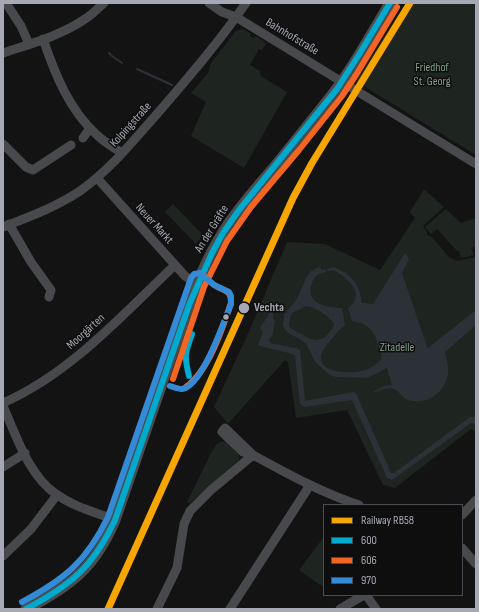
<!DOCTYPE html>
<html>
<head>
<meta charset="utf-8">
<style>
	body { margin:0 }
	#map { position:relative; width:479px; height:612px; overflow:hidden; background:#131314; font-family:"Sofia Sans Condensed",sans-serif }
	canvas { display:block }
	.frame { position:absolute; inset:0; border:4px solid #a6a9b3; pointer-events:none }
	.legend { position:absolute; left:323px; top:504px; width:140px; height:92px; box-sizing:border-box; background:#0e0e0f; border:1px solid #4b4c51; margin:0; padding:5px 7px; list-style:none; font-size:12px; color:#a6a9b3 }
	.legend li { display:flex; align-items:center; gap:8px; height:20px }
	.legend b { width:20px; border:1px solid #4b4c51 }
</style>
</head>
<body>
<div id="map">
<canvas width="479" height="612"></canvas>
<div class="frame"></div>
<ul class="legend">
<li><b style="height:5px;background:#f7a600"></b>Railway RB58</li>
<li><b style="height:5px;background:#00a9ce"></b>600</li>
<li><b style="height:5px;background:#f26522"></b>606</li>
<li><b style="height:5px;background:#338bd7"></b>970</li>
</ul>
</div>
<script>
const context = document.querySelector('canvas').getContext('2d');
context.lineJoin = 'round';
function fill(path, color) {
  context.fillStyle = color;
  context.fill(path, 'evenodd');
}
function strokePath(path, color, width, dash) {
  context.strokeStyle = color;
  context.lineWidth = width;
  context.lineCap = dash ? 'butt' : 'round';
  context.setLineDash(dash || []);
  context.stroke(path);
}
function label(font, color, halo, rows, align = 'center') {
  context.font = font + ' "Sofia Sans Condensed",sans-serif';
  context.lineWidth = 3;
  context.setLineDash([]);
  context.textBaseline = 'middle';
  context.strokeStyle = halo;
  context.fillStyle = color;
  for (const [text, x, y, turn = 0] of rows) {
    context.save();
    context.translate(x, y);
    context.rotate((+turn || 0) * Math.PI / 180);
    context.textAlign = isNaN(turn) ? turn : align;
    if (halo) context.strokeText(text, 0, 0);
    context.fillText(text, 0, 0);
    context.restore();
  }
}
fill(new Path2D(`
	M406 3H476V155L370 90 356 80Z
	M242 29 250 33V36L253 38 256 36 266 43 262 50 259 49 250 65 260 71 261 76 287 92 244 168 191 136 206 102 191 93 208 73 211 63 236 31Z
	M424 189 444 207 423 226 427 232V235L432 237 449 257 457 261 476 257V432L471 429 395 488 383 485 347 410 296 418 288 362 285 360 228 424 214 407 250 329 287 242 325 244 380 270 415 218 410 212Z
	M173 204 203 235 196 244 165 212Z
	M446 209 461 223 476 218V246L471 248 474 255 461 258 459 251H457L437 229 431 234 425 227Z
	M222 441 226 442 239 454V460L190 503 187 502 212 451 217 444Z
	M323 538H324L323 587 299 570Z`), '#1e241f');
fill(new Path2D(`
	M405 253 409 259 402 273 427 347 428 348 476 310V325L445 352C446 359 449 367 448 373 446 392 427 406 409 400 402 398 399 391 394 389 386 386 380 392 373 392L384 386 392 385 387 368 367 378 336 377 330 375 316 363 306 343 287 332 283 326 284 315 297 299 306 278 311 271 319 267 321 268 322 270 325 269 326 272C319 273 314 276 312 283 304 303 326 308 342 308L345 325C338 331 320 350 321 359 323 375 358 374 368 369 373 367 379 362 382 358 377 338 374 324 352 321L348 308C368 295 346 276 333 270L328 271 327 269 334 267C353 276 359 283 362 303L373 304ZM306 306C316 307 329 316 334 324L333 328 324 338 317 340 310 339 292 329 289 326 290 319 292 313Z
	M271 311 273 313V319L275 321 273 333 269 340 270 343 296 348 300 350 305 401 353 392 356 393 391 473H394L470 417H476V424L471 423 392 480 387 478 352 400 304 407 300 404 295 356 293 354 260 346 258 345 263 332 260 328Z`), '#2c3138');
strokePath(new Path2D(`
	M109 53 112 56 122 63
	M137 69 172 85`), '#2c3138', 2);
strokePath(new Path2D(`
	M6 3 21 26 29 44
	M209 3 222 12 236 17 476 164
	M43 39C55 74 69 110 97 135 104 142 113 147 122 153
	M3 53C30 44 60 36 85 19 92 15 97 9 104 3
	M83 138 90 128
	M3 144 26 167 33 170 71 145
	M97 178 185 276 197 284
	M9 224 31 262 51 290 49 297
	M3 227C29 217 56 207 80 191 110 170 133 141 157 114 188 78 219 42 246 3
	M3 403C71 373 122 315 175 265
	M3 406C16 435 29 476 56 494 74 507 95 512 115 520
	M253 455 225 428 222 432 243 452 253 455C288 474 322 493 359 505
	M3 467 25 453
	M462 515 476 500
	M462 548 476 564
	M3 556 31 529 57 495
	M366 595 376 609
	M157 609 177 568 184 524 190 511 211 490 253 455
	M230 609 310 485
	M340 609 364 595`), '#48494d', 9);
strokePath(new Path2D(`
	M26 609C71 586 95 567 115 520L189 305C199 277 212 248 229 223 242 205 256 188 271 171 290 148 309 124 328 100 352 70 370 36 390 3`), '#4b4c4e', 11);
strokePath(new Path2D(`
	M189 376C184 356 185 353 192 334
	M26 609C71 585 93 567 115 520L189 305 212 253 223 233 239 210 337 89 360 53 390 3`), '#00a9ce', 6);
strokePath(new Path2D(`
	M173 379 204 287 227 241 251 207 299 150 342 96 356 75 397 7
	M186 387C209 370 222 330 231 303 231 290 226 292 216 286 211 283 207 279 203 275`), '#f26522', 6);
strokePath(new Path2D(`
	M22 602C65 579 86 562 108 517L191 278 194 274 200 273 214 285 229 292 231 296V304C224 321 202 387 182 389 178 389 173 387 170 386`), '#338bd7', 6);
strokePath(new Path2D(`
	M108 609 293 198 312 163 410 3`), '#f7a600', 7);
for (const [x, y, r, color] of [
	[244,308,6,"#a6a9b3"],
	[226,317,3.5,"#a6a9b3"]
]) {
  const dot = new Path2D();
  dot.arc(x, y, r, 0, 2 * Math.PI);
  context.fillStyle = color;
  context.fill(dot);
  strokePath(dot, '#0e0e0f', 1.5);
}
label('12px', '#a6a9b3', '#0e0e0f', [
	["Bahnhofstraße",292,37,31],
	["Kolpingstraße",131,125,-48],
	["Neuer Markt",154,224,48],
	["An der Gräfte",212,229,-58],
	["Moorgärten",86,332,-42]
]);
label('12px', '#7f9d85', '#0e0e0f', [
	["Friedhof",432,68],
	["St. Georg",432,82],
	["Zitadelle",397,348]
]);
label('bold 12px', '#a6a9b3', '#0e0e0f', [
	["Vechta",254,308]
], 'left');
</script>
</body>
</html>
